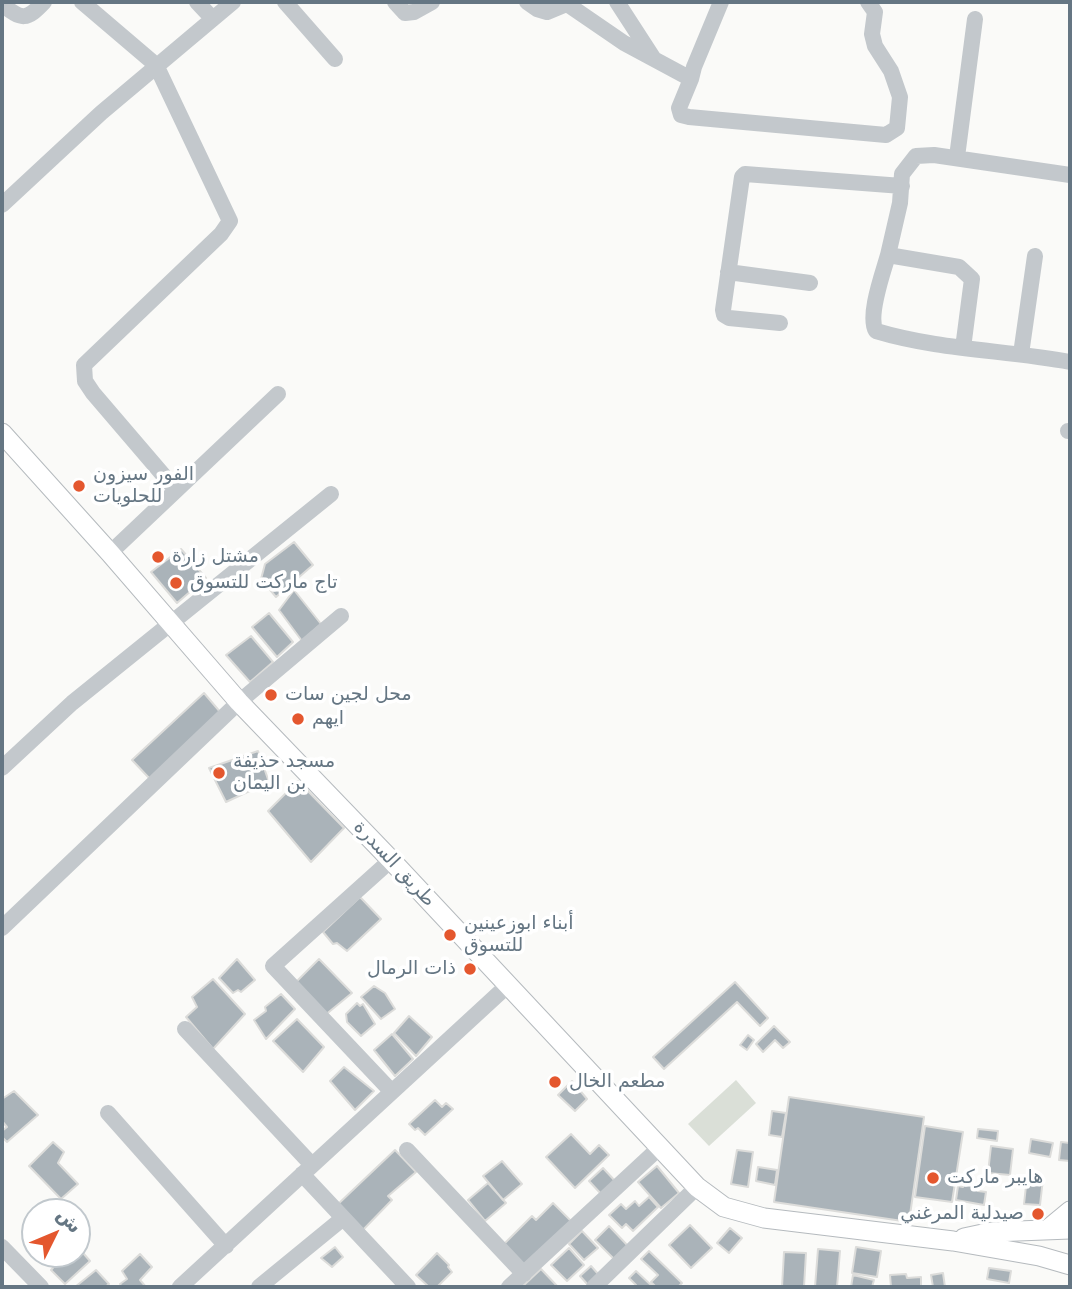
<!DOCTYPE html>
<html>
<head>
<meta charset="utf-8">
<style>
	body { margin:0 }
	#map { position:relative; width:1072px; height:1289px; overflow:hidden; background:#fafaf8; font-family:"DejaVu Sans","Noto Sans Arabic",sans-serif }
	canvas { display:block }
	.frame { position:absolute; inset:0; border:4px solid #657683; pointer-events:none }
	.north { position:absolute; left:21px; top:1198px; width:70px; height:70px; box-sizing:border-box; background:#fff; border:2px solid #c1c8cd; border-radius:50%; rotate:47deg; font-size:19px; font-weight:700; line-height:28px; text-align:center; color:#657683 }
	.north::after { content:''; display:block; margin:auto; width:24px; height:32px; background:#e4572e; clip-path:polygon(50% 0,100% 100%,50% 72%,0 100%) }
</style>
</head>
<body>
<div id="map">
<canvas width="1072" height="1289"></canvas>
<div class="frame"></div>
<div class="north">ش</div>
</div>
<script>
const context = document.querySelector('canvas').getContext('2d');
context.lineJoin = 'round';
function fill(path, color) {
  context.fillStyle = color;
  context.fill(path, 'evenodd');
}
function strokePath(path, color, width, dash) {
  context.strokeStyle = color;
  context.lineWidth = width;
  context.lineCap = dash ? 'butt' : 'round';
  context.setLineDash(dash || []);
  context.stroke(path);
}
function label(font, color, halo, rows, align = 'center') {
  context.font = font + ' "DejaVu Sans","Noto Sans Arabic",sans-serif';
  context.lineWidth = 7;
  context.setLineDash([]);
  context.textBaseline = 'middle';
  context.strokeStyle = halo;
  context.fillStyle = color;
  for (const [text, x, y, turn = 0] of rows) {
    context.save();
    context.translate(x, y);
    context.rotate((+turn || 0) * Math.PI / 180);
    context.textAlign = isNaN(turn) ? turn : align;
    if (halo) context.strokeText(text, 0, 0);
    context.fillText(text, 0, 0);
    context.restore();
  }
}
fill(new Path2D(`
	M736 1080 756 1103 709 1146 688 1124Z`), '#dadfd7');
const building = new Path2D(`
	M294 542 313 565 276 597 261 579 265 564Z
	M181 549 206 578 177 603 151 572Z
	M294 590 321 624 302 641 279 610Z
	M269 613 293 642 277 657 252 627Z
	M251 636 273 662 250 682 226 655Z
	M204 693 221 713 150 779 132 760Z
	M258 751 269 782 226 802 209 768Z
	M298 781 344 828 311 862 268 811Z
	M360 897 381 919 347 951 337 943 333 944 323 932Z
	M237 959 255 980 241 992 238 990 233 993 219 978Z
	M319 959 352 993 324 1016 294 984Z
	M213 979 245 1014 213 1049 186 1017 197 1007 192 997Z
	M735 982 768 1018 760 1026 737 1002 664 1069 653 1057Z
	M374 986 385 993 395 1009 381 1019 361 997Z
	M281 994 295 1009 266 1039 254 1020 266 1011 265 1007Z
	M357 1003 360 1006 363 1004 375 1024 361 1036 347 1022 346 1014Z
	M409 1016 432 1037 416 1056 394 1033Z
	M297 1019 324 1047 303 1072 273 1041Z
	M774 1026 790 1042 783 1048 775 1040 763 1052 756 1044Z
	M392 1034 413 1059 395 1076 374 1050Z
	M748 1035 754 1040 747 1050 740 1045Z
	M344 1067 374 1091 355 1110 330 1081Z
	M572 1081 587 1099 575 1111 558 1095Z
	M14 1091 38 1115 7 1142 2 1137V1131L7 1127 2 1121V1099Z
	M789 1097 924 1117 909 1222 774 1202Z
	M435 1100 442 1107 446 1103 453 1109 425 1135 418 1128 415 1130 409 1124Z
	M772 1111 786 1113 782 1137 769 1135Z
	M925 1126 963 1132 952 1202 915 1197Z
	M978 1129 998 1131 997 1141 977 1138Z
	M571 1134 590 1154 599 1145 609 1155 575 1188 546 1157Z
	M1031 1139 1053 1143 1050 1157 1029 1153Z
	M53 1142 64 1152 58 1163 78 1184 61 1199 29 1166Z
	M1061 1142 1070 1143V1161L1059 1160Z
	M991 1146 1013 1149 1010 1175 988 1173Z
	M395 1150 416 1172 388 1196 392 1200 360 1233 336 1206Z
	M737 1150 753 1152 748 1187 731 1184Z
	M502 1161 522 1184 503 1200 483 1176Z
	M657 1166 679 1193 661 1208 638 1182Z
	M758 1167 777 1170 775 1185 756 1181Z
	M603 1168 616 1182 602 1195 589 1181Z
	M1027 1177 1043 1179 1040 1205 1024 1204Z
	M488 1183 506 1203 485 1221 468 1200Z
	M963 1184 979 1186 978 1191 986 1192 984 1205 956 1200 958 1186 963 1187Z
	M649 1197 658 1207 633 1231 626 1224 622 1228 609 1215 621 1204 626 1209 635 1201 639 1206Z
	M553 1203 572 1222 526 1268 503 1245 532 1216 536 1220Z
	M690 1225 712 1248 691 1268 669 1245Z
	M609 1226 629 1247 615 1260 595 1240Z
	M730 1228 742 1238 729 1253 717 1243Z
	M582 1231 598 1248 584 1260 569 1244Z
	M77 1246 90 1261 65 1284 51 1270 65 1254H77Z
	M335 1247 343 1257 332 1267 321 1258Z
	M856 1247 881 1251 877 1277 852 1273Z
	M569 1248 584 1265 567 1281 551 1265Z
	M818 1249 840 1251 837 1287H815Z
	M649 1251 682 1283 678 1287H656L651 1282 658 1275 641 1259Z
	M784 1252 806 1253 804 1287H782Z
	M437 1253 449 1265 448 1267 452 1272 437 1287H429L416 1275Z
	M140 1254 152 1267 140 1280 146 1287H122L120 1284 127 1279 122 1271Z
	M591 1266 599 1275 588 1285 580 1276Z
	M989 1268 1011 1271 1009 1283 987 1279Z
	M541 1269 558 1287H524L523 1286Z
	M96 1270 109 1284 105 1287H75Z
	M636 1271 653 1287H634L636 1285 629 1278Z
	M943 1273 945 1287H933L931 1275Z
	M906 1274 907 1278 921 1277V1287H891L890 1275Z
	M853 1275 874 1280 872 1287H851Z`);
fill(building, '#aab3b9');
strokePath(building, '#dcdcda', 2);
const major = new Path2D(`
	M2 433 110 553 239 702 391 860 697 1187 724 1207 764 1218 953 1241 1039 1256 1070 1265
	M1047 1230 1070 1211
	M964 1238 992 1232 1070 1229`);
strokePath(major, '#b5babe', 21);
strokePath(new Path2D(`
	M82 2 156 65 230 221 221 234 84 365 85 381 93 393 176 490
	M197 2 212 18
	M285 2 335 59
	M395 2 405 13 414 12 432 2
	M527 2 537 9 547 12 571 2
	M617 2 654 59
	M2 4C22 21 27 20 44 2
	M567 4 624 43 691 79 694 67 721 2
	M691 79 679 108 681 115 689 117 886 135 897 128 900 97 891 71 875 46 872 34 875 12 868 2
	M957 157 975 19
	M2 205 101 113 233 2
	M888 255 900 203 902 174 916 156 934 155 1070 175
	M728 272 810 283
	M780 323 729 318 724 315 723 310 742 177 745 174 902 186
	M963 348 972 279 959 267 888 255C883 273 867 316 876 331 939 350 1006 350 1070 362
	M1021 354 1035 256
	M1068 431H1070
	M110 553 278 394
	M2 768 72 703 331 494
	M391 860 273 966 392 1092
	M2 928 239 702 341 616
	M185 1029 312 1165
	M108 1113 226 1246
	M407 1150 524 1274
	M302 1174 408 1287
	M2 1247 41 1287
	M180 1287 507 986
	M259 1287 342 1219
	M509 1287 659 1148
	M594 1287 697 1187`), '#c3c8cc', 16);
strokePath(major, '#fff', 19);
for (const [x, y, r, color] of [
	[79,486,7,"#e4572e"],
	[158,557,7,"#e4572e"],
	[176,583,7,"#e4572e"],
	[271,695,7,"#e4572e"],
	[298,719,7,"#e4572e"],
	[219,773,7,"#e4572e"],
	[450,935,7,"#e4572e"],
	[470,969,7,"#e4572e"],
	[555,1082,7,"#e4572e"],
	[933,1178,7,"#e4572e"],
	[1038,1214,7,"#e4572e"]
]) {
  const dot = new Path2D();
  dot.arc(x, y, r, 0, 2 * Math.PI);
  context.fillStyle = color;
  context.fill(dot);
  strokePath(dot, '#fff', 2.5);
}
label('19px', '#657683', '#fff', [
	["الفور سيزون",93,475],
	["للحلويات",93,497],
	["مشتل زارة",172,557],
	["تاج ماركت للتسوق",190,583],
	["محل لجين سات",285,695],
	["ايهم",312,719],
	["مسجد حذيفة",233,762],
	["بن اليمان",233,784],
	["أبناء ابوزعينين",464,924],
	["للتسوق",464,946],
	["ذات الرمال",456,969,"right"],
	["مطعم الخال",569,1082],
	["هايبر ماركت",947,1178],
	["صيدلية المرغني",1024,1214,"right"]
], 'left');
label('19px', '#657683', '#fff', [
	["طريق السدرة",394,864,47]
]);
</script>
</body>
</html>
